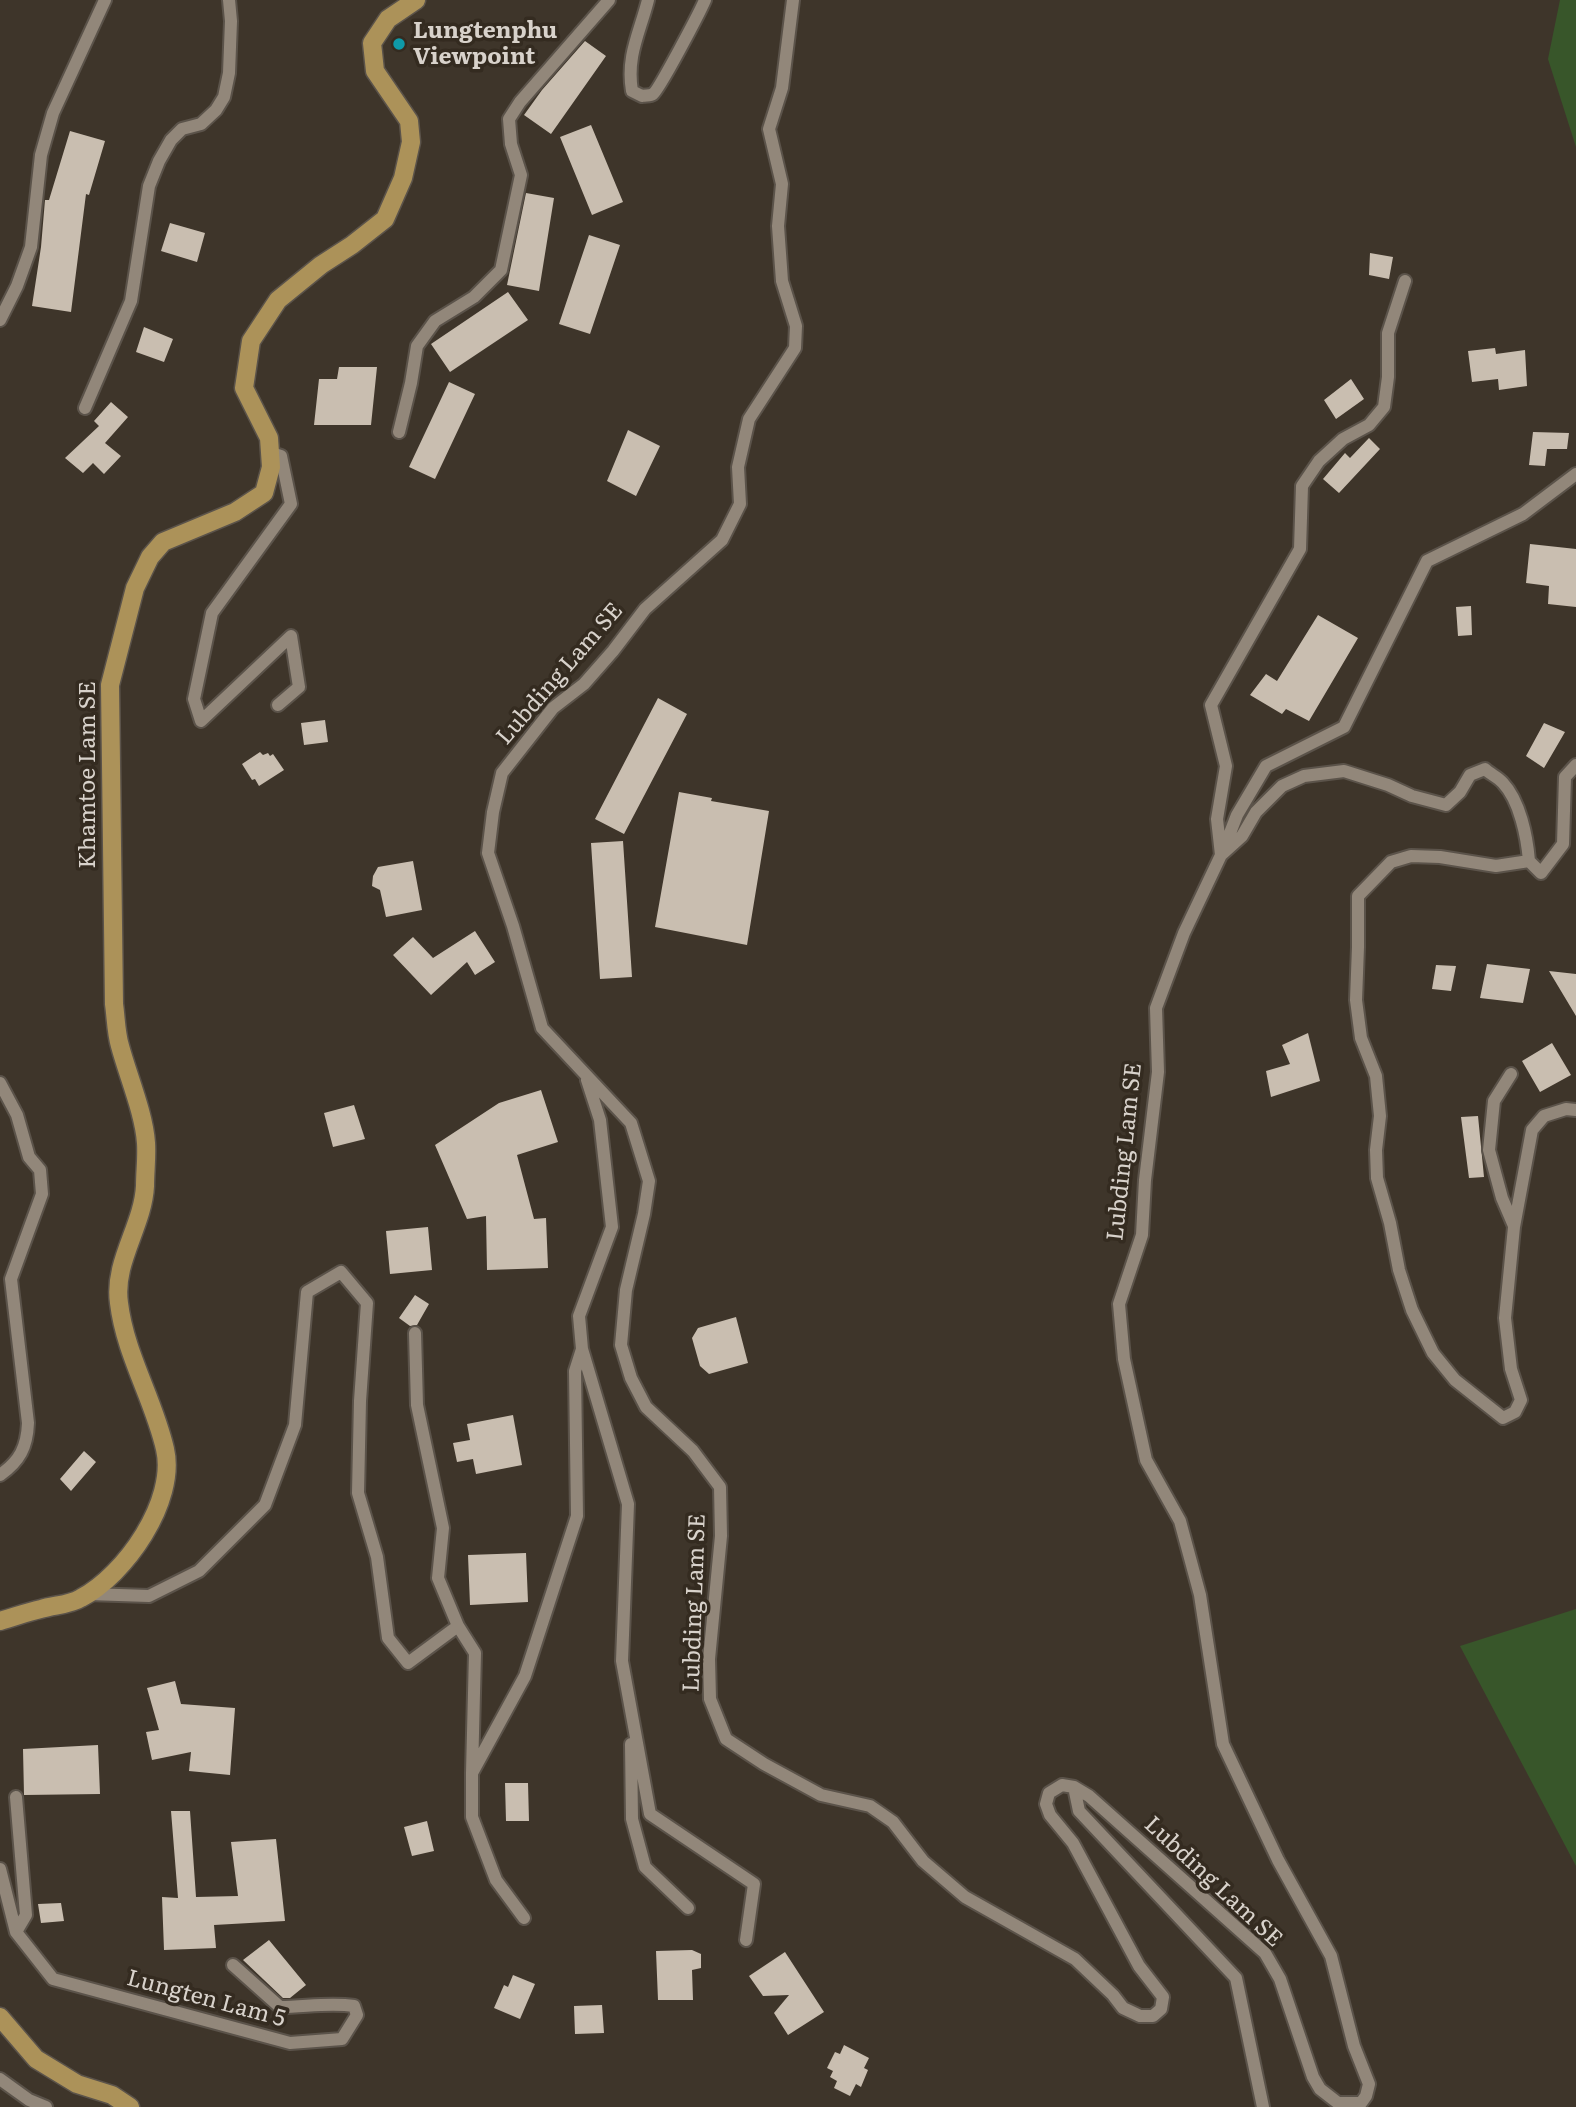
<!DOCTYPE html>
<html>
<head>
<meta charset="utf-8">
<style>
	body { margin:0 }
	canvas { display:block; background:#3e352a }
</style>
</head>
<body>
<canvas width="1576" height="2107"></canvas>
<script>
const context = document.querySelector('canvas').getContext('2d');
context.lineJoin = 'round';
function fill(path, color) {
  context.fillStyle = color;
  context.fill(path, 'evenodd');
}
function strokePath(path, color, width, dash) {
  context.strokeStyle = color;
  context.lineWidth = width;
  context.lineCap = dash ? 'butt' : 'round';
  context.setLineDash(dash || []);
  context.stroke(path);
}
function label(font, color, halo, rows, align = 'center') {
  context.font = font + ' Literata,serif';
  context.lineWidth = 7;
  context.setLineDash([]);
  context.textBaseline = 'middle';
  context.strokeStyle = halo;
  context.fillStyle = color;
  for (const [text, x, y, turn = 0] of rows) {
    context.save();
    context.translate(x, y);
    context.rotate((+turn || 0) * Math.PI / 180);
    context.textAlign = isNaN(turn) ? turn : align;
    if (halo) context.strokeText(text, 0, 0);
    context.fillText(text, 0, 0);
    context.restore();
  }
}
fill(new Path2D(`
	M1560 0H1576V147L1548 59Z
	M1576 1609V1866L1460 1646Z`), '#38562a');
fill(new Path2D(`
	M585 41 606 56 551 134 524 115 542 90Z
	M591 125 623 202 592 215 560 137Z
	M70 131 105 141 89 195 86 194 71 312 32 306 41 247 45 200H49Z
	M526 193 554 198 539 291 507 285Z
	M170 223 205 233 197 262 161 251Z
	M589 235 620 245 590 334 559 324Z
	M1370 253 1393 257 1389 279 1369 275Z
	M508 292 528 320 450 372 431 344Z
	M144 327 173 339 164 362 136 352Z
	M1495 348 1496 354 1525 350 1527 386 1499 390 1498 379 1472 382 1468 351Z
	M339 367H377L371 425H314L319 379H337Z
	M1351 379 1364 399 1336 419 1324 400Z
	M449 382 475 394 435 479 409 467Z
	M111 402 128 417 105 443 121 456 104 474 93 463 83 473 65 458 99 426 94 421Z
	M628 430 660 446 636 496 607 481Z
	M1533 432 1569 433 1567 449H1547L1545 466 1529 465Z
	M1369 438 1380 449 1339 493 1323 479 1345 453 1350 458Z
	M1530 544 1576 549V607L1548 604 1549 586 1526 583Z
	M1471 606 1472 635 1458 636 1456 607Z
	M1318 615 1358 638 1309 721 1286 709 1282 714 1250 695 1266 674 1277 681Z
	M658 698 687 714 624 834 595 819Z
	M325 720 328 742 304 745 301 723Z
	M1544 723 1565 732 1544 768 1526 756Z
	M260 752 263 755 268 753 270 756 273 754 284 770 259 786 255 779 252 780 242 764Z
	M679 792 712 798 711 801 769 811 747 945 655 927Z
	M623 841 632 977 600 979 591 843Z
	M413 861 422 910 386 917 380 890 372 886 373 876 378 867Z
	M475 931 495 962 475 975 467 962 431 995 393 955 413 937 433 958Z
	M1487 964 1530 969 1523 1003 1480 998Z
	M1436 965 1456 966 1451 991 1432 989Z
	M1549 971 1576 974V1016Z
	M1308 1033 1320 1081 1271 1097 1266 1071 1290 1064 1282 1045Z
	M1552 1043 1571 1075 1540 1092 1522 1061Z
	M541 1090 558 1142 517 1155 534 1219 546 1218 548 1268 487 1270 486 1216 467 1219 435 1145 499 1103Z
	M354 1105 365 1139 333 1147 324 1113Z
	M1478 1116 1484 1177 1469 1178 1461 1117Z
	M428 1227 432 1270 390 1274 386 1231Z
	M415 1295 429 1304 417 1325 410 1326 399 1318Z
	M736 1317 748 1363 709 1374 700 1366 692 1338 698 1328Z
	M513 1415 522 1465 476 1474 473 1459 457 1462 453 1443 470 1440 467 1424Z
	M84 1451 96 1462 71 1491 60 1479Z
	M526 1553 528 1602 470 1605 468 1555Z
	M175 1681 181 1704 235 1708 230 1775 189 1771 191 1752 152 1760 146 1732 159 1730 147 1688Z
	M98 1745 100 1794 24 1795 23 1749Z
	M505 1783H528L529 1821H506Z
	M171 1811H190L196 1897 238 1896 231 1842 276 1839 285 1921 214 1925 216 1948 164 1950 162 1897 178 1898Z
	M427 1821 434 1851 412 1856 404 1827Z
	M61 1903 64 1921 41 1923 38 1904Z
	M269 1940 306 1985 290 1998H283L243 1960Z
	M692 1950 701 1954V1968L692 1970 693 2000H658L656 1951Z
	M785 1952 824 2012 788 2035 774 2013 789 1995 763 1996 749 1976Z
	M513 1975 535 1984 520 2019 494 2008 504 1985 508 1987Z
	M602 2005 604 2033 575 2034 574 2006Z
	M844 2045 869 2058 864 2068 868 2070 861 2087 856 2084 850 2096 834 2088 837 2081 830 2077 833 2071 827 2068 835 2052 840 2054Z`), '#c9beb0');
const minor = new Path2D(`
	M648 0C640 32 626 56 632 91L642 96C646 95 650 96 653 94 659 90 700 12 705 0
	M793 0 782 88 769 129 782 184 778 226 782 281 796 326 795 348 749 419 738 467 740 504 722 540 645 609 613 651 584 684 553 708 502 773 493 812 488 853 513 926 542 1028 631 1123 649 1181 644 1214 626 1290 621 1345 631 1378 646 1407 693 1451 720 1487 721 1536 709 1659 710 1699 726 1739 764 1764 821 1795 870 1806 893 1822 923 1861 965 1897 1075 1959 1113 1995 1123 2008 1140 2016H1153L1161 2009 1163 1997 1139 1966 1073 1843 1050 1815 1046 1804 1049 1793 1062 1785 1074 1787 1089 1796 1265 1953 1280 1979 1313 2077 1320 2089 1338 2103H1361L1366 2096 1369 2084 1354 2046 1331 1956 1278 1860 1223 1744 1200 1595 1180 1521 1146 1460 1124 1359 1119 1304 1142 1235 1145 1180 1158 1072 1156 1008 1184 933 1221 855 1242 836 1256 812 1282 786 1304 776 1344 771 1388 785 1412 796 1446 805 1460 792 1470 775 1485 769C1490 774 1498 777 1503 783 1520 801 1527 837 1529 861L1496 866 1440 857 1411 856 1391 862 1358 896V947L1356 1000 1361 1038 1376 1076 1380 1116 1376 1150 1377 1178 1390 1223 1399 1270 1412 1310 1433 1353 1455 1380 1503 1418 1515 1412 1521 1400 1511 1369 1505 1318 1514 1227 1532 1130 1544 1116 1566 1109 1576 1110
	M0 320 17 286 31 247 41 155 53 113 105 0
	M85 408 131 301 149 186 159 161 171 140 182 129 201 124 216 110 224 97 229 73 231 21 229 0
	M399 432 411 383 417 346 435 321 474 297 501 270 521 175 511 144 509 119 520 102 609 0
	M271 453 281 456 291 504 212 613 194 699 201 721 291 636 299 687 278 705
	M1223 851 1237 815 1266 766 1344 727 1427 561 1523 514 1576 474
	M1221 855 1217 819 1226 766 1211 705 1300 549 1302 486 1319 461 1343 439 1369 425 1384 407 1388 377V333L1405 281
	M1529 861 1541 873 1563 844 1565 777 1576 765
	M1511 1074 1494 1101 1489 1150 1502 1198 1514 1226
	M0 1083 17 1115 29 1157 40 1170 42 1194 11 1279 28 1423C27 1447 20 1461 0 1475
	M415 1333 417 1405 443 1528 438 1578 458 1626
	M582 1349 628 1504 622 1661 650 1814 754 1884 746 1940
	M88 1594 149 1596 199 1571 265 1505 295 1425 307 1292 341 1272 367 1303 360 1401 358 1493 377 1557 388 1638 408 1663 458 1626 475 1653 472 1773 525 1676 577 1516 575 1371 582 1349 579 1316 612 1227 600 1120 587 1080
	M631 1744 632 1819 645 1867 688 1908
	M472 1773V1817L496 1880 524 1918
	M1074 1787 1079 1811 1236 1978 1263 2107
	M0 1869 16 1932 53 1979 290 2043 342 2039 357 2015 354 2006C330 2002 305 2007 280 2007L233 1965
	M16 1932 26 1915 16 1797
	M0 2079 29 2100 46 2107`);
const major = new Path2D(`
	M0 1621C14 1617 27 1612 41 1609 54 1605 70 1605 81 1598 125 1575 177 1501 165 1449 154 1400 125 1354 119 1303 113 1262 143 1226 145 1186 145 1172 147 1157 146 1143 144 1113 128 1076 120 1046 116 1033 116 1018 114 1004L110 685 135 588 150 557 163 542 235 512 264 493 271 467 269 438 244 388 251 341 278 300 321 265 352 245 385 219 403 178 411 142 409 121 375 71 372 43 388 19 416 0
	M0 2017 36 2059 77 2084 112 2095 130 2107`);
strokePath(minor, '#5b534a', 16);
strokePath(major, '#5b534a', 21);
strokePath(minor, '#92877a', 12);
strokePath(major, '#ac9259', 18);
for (const [x, y, r, color] of [
	[399,44,7,"#0f9aa8"]
]) {
  const dot = new Path2D();
  dot.arc(x, y, r, 0, 2 * Math.PI);
  context.fillStyle = color;
  context.fill(dot);
  strokePath(dot, '#342b20', 2.5);
}
label('bold 23px', '#d8d2cb', '#342b20', [
	["Lungtenphu",413,31],
	["Viewpoint",413,57]
], 'left');
label('23px', '#d8d2cb', '#342b20', [
	["Lubding Lam SE",560,674,-49],
	["Khamtoe Lam SE",88,775,-90],
	["Lubding Lam SE",1125,1152,-84],
	["Lubding Lam SE",695,1603,-88],
	["Lubding Lam SE",1213,1882,43],
	["Lungten Lam 5",206,1999,15]
]);
</script>
</body>
</html>
